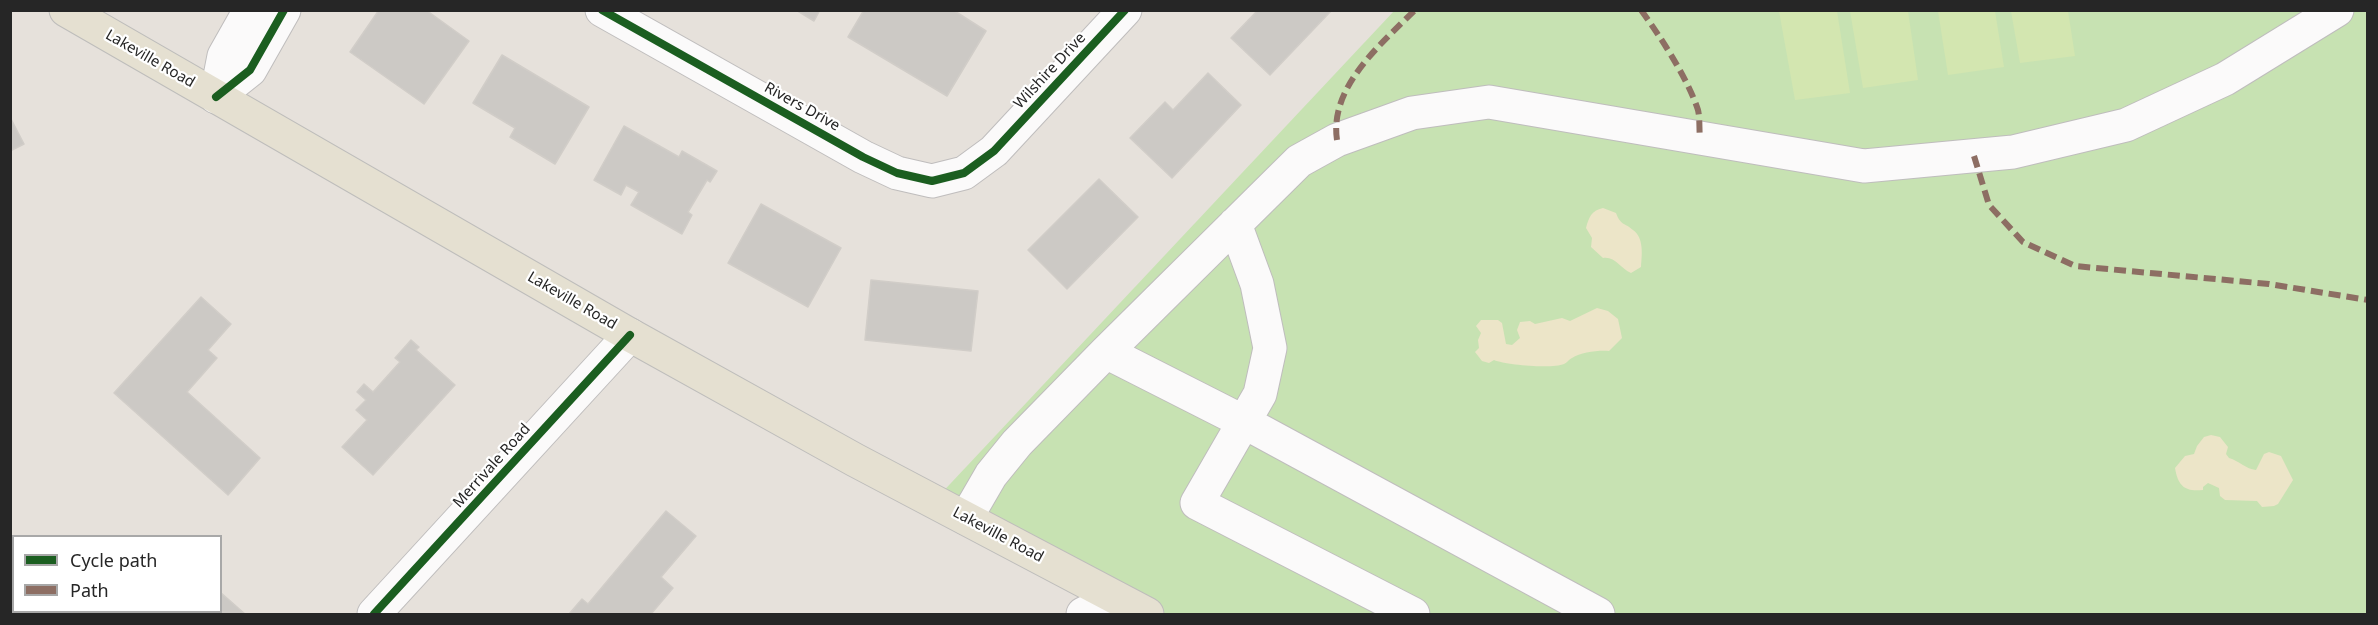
<!DOCTYPE html>
<html>
<head>
<meta charset="utf-8">
<style>
	body { margin:0 }
	#map { position:relative; width:2378px; height:625px; overflow:hidden; background:#e6e1db; font-family:"Noto Sans",sans-serif }
	canvas { display:block }
	.frame { position:absolute; inset:0; border:12px solid #262626; pointer-events:none }
	.legend { position:absolute; left:12px; top:535px; width:210px; height:78px; box-sizing:border-box; background:#fff; border:2px solid #a8a8a8; margin:0; padding:8px 10px; list-style:none; font-size:18px; color:#262626 }
	.legend li { display:flex; align-items:center; gap:12px; height:30px }
	.legend b { width:30px; border:2px solid #a8a8a8 }
</style>
</head>
<body>
<div id="map">
<canvas width="2378" height="625"></canvas>
<div class="frame"></div>
<ul class="legend">
<li><b style="height:8px;background:#1b5e20"></b>Cycle path</li>
<li><b style="height:8px;background:#8d6e63"></b>Path</li>
</ul>
</div>
<script>
const context = document.querySelector('canvas').getContext('2d');
context.lineJoin = 'round';
function fill(path, color) {
  context.fillStyle = color;
  context.fill(path, 'evenodd');
}
function strokePath(path, color, width, dash) {
  context.strokeStyle = color;
  context.lineWidth = width;
  context.lineCap = dash ? 'butt' : 'round';
  context.setLineDash(dash || []);
  context.stroke(path);
}
function label(font, color, halo, rows, align = 'center') {
  context.font = font + ' "Noto Sans",sans-serif';
  context.lineWidth = 4.5;
  context.setLineDash([]);
  context.textBaseline = 'middle';
  context.strokeStyle = halo;
  context.fillStyle = color;
  for (const [text, x, y, turn = 0] of rows) {
    context.save();
    context.translate(x, y);
    context.rotate((+turn || 0) * Math.PI / 180);
    context.textAlign = isNaN(turn) ? turn : align;
    if (halo) context.strokeText(text, 0, 0);
    context.fillText(text, 0, 0);
    context.restore();
  }
}
fill(new Path2D(`
	M1394 11H2367V614H1156L936 499Z`), '#c7e2b2');
fill(new Path2D(`
	M1603 208 1616 213C1621 226 1624 222 1633 230 1644 238 1642 254 1641 267L1631 273C1621 269 1615 256 1603 258L1591 247 1592 238 1586 228C1589 217 1591 211 1603 208Z
	M1597 308 1608 311 1618 319 1622 338 1609 351C1599 350 1581 352 1572 358 1568 360 1568 362 1564 364 1552 369 1506 365 1494 360L1489 363 1482 361 1475 352 1479 348 1478 340 1481 333 1476 326 1481 320H1498L1502 323 1506 344 1512 345 1520 338 1517 330 1520 322 1530 321 1535 324 1562 318 1570 321Z
	M2211 435 2220 437 2228 447 2226 454 2229 458C2239 461 2246 469 2256 470L2264 454 2269 452 2281 456 2293 480 2278 504 2274 506 2262 507 2257 501 2225 500 2220 496 2219 488 2208 483 2203 487V490C2185 492 2178 486 2175 468L2185 456 2194 454 2197 446 2204 437Z`), '#ece5c8');
fill(new Path2D(`
	M1779 11H1837L1850 93 1795 100Z
	M1850 11H1908L1918 80 1863 88Z
	M1938 11H1995L2004 67 1948 75Z
	M2011 11H2068L2075 56 2020 63Z`), '#d3e6b0');
const building = new Path2D(`
	M379 10H426L469 41 424 104 350 52Z
	M796 10H820L814 21Z
	M864 10H953L986 31 947 96 848 37Z
	M1258 10H1332L1270 75 1231 38Z
	M502 55 589 107 555 164 510 137 515 128 473 103Z
	M1208 73 1241 105 1172 178 1130 138 1165 102 1173 110Z
	M10 117 24 144 10 151Z
	M624 126 679 157 682 151 717 171 710 182 707 180 688 212 692 215 682 234 631 205 639 192 626 185 621 195 594 180Z
	M1099 179 1138 217 1067 289 1028 250Z
	M761 204 841 248 808 307 728 263Z
	M871 280 978 291 971 351 865 340Z
	M201 297 231 324 208 350 217 358 187 392 260 458 228 495 114 393Z
	M411 340 419 347 416 350 455 385 373 475 342 447 367 420 356 410 366 400 357 392 364 384 373 392 400 362 395 358Z
	M666 511 696 536 661 577 673 588 651 614H569L582 599 588 604Z
	M220 592 245 614H140L136 612H220Z`);
fill(building, '#ccc9c5');
strokePath(building, '#d1cdc8', 1.5);
const minor = new Path2D(`
	M602 10 863 157 897 173 932 181 964 173 994 151 1125 10
	M216 97 250 70 284 10
	M216 97 224 56 250 10
	M1235 224 1257 284 1270 348 1260 394 1197 503 1413 614
	M1106 352 1244 422 1598 614
	M966 518 991 475 1017 443 1106 352 1299 161 1337 140 1412 113 1489 102 1864 166 2013 152 2126 125 2225 79 2337 10
	M374 614 630 335
	M1083 614 1115 598 1105 614`);
const major = new Path2D(`
	M66 10 630 335 855 460 1147 614`);
strokePath(minor, '#bfbdbd', 35);
strokePath(major, '#bebdbb', 35);
strokePath(minor, '#fbfafa', 33);
strokePath(major, '#e5e0d1', 33);
strokePath(new Path2D(`
	M1641 10C1660 36 1688 79 1698 110 1700 118 1699 129 1700 138
	M1337 140C1329 87 1381 44 1415 10
	M1974 156 1989 205 2023 242 2075 266 2269 284 2368 300`), '#8d6e63', 6, [12, 6]);
strokePath(new Path2D(`
	M602 10 863 157 897 173 932 181 964 173 994 151 1125 10
	M216 97 250 70 284 10
	M374 614 630 335`), '#1b5e20', 8);
label('15px', '#262626', '#fff', [
	["Lakeville Road",150,59,30],
	["Wilshire Drive",1050,71,-47],
	["Rivers Drive",802,107,29],
	["Lakeville Road",572,301,30],
	["Merrivale Road",492,466,-48],
	["Lakeville Road",998,535,28]
]);
</script>
</body>
</html>
